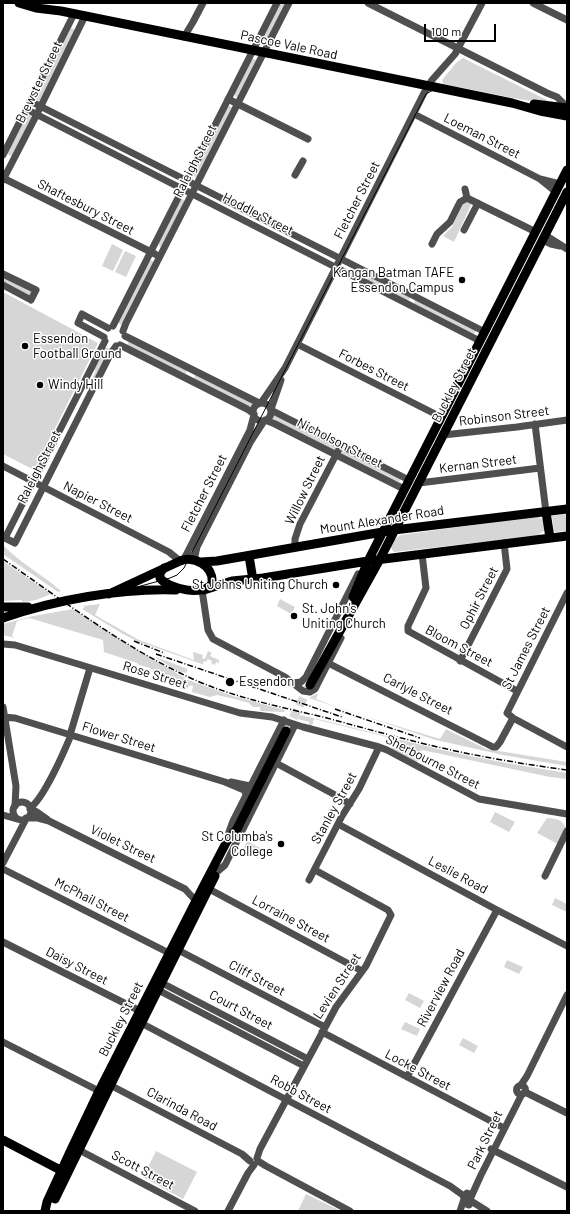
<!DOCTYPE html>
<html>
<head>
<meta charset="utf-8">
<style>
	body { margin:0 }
	#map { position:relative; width:570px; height:1214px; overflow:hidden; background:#fff; font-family:Barlow,sans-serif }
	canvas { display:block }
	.frame { position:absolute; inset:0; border:4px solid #000; pointer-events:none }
	.scale { position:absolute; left:424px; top:24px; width:72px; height:18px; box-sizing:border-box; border:2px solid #000; border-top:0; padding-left:5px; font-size:12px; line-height:14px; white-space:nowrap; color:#000; -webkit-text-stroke:3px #fff; paint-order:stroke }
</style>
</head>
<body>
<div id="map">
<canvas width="570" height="1214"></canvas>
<div class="frame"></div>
<div class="scale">100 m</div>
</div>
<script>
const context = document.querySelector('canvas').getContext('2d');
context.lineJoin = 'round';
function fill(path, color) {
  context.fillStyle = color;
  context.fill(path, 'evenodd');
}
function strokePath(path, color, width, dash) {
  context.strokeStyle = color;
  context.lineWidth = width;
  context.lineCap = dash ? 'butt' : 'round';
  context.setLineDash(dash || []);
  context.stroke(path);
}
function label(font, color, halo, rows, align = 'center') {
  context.font = font + ' Barlow,sans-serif';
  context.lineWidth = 3;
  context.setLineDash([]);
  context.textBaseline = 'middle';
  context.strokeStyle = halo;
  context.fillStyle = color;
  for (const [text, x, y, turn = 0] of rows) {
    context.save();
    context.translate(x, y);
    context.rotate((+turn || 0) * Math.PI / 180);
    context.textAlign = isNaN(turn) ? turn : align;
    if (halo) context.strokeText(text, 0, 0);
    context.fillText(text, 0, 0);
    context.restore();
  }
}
fill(new Path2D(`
	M280 3H287L266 43 262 44 261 40Z
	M71 28 75 30 40 100 38 101 35 99Z
	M463 58 547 100 546 103 518 99 443 84 442 80 456 63Z
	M254 59 256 60 237 97 235 96 234 94 251 60Z
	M230 106 233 109 198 176 196 177 193 176 227 107Z
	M27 115H30L32 117 13 155 10 156 7 153Z
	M182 199 184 200V203L163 246 160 247 158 242 179 200Z
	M467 201 471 202V205L454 242 443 236 452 227 463 203Z
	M112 244 123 250 113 271 102 266Z
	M125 251 136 256 126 277 115 272Z
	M149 260 153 261 154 263 124 323 121 325 118 322Z
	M351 268 411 297 409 300 407 301 350 272Z
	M3 276 32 291 30 296 3 283Z
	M3 292 98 343 34 470 3 454Z
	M415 299 475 329 476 331 474 334H471L414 304Z
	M129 340 187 370 186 374 127 346Z
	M105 347 108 348 110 351 94 381 90 382 96 370 92 372Z
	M195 375H196L253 403V407L252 408 194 380Z
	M274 415 337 447 336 450 334 451 272 420V417Z
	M341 450H344L402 477 399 482 343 454 340 452Z
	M567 514V531L554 532 552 516Z
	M538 516 545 522V530L537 536 394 552 391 548 393 540 401 535Z
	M3 545C20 563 43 575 61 591L58 592 3 554Z
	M3 561 51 594 36 600 22 602V600L3 601Z
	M280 599 295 607 291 614 277 606Z
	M100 604 95 615 139 640 194 660 193 652 203 655 202 658 205 659 208 651 212 653 210 656 219 660V663L216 662 215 665 211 663 212 661 208 659 206 662 204 661 203 664H202L137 641 123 634 82 609 85 607 83 606Z
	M73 609 124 642 188 680 233 696 285 710 284 712 260 711V707H253L249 703 235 699 217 695 210 697 192 692 193 686 190 685 186 690 169 685V681L167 679 150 668 139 665 137 663 104 652 103 640 29 618 17 621 12 636 15 638 3 635V624L33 616Z
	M156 657 188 669 186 673 178 671 156 658Z
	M316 694H318L316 699 344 710 440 739 446 729 486 749 567 762V766L503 755 436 740 309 698Z
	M300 715C346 725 392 738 438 749 481 759 524 766 567 773V779L550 777 422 750 416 765 391 750 395 739 314 719 312 726 309 725V722L298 719Z
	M495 812 515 822 509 832 490 822Z
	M547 818C556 819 564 819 566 830L558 844 537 833Z
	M247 841 266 851 262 857 244 848Z
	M555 898 567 904V912L552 905Z
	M507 960 523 967 519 974 504 967Z
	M409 993 424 1001 420 1008 405 1000Z
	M405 1022 420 1029 417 1036 401 1029Z
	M463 1038 478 1046 474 1053 459 1045Z
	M156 1151 197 1172 183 1199 143 1177Z
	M306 1194 341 1211H298Z`), '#d6d6d6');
strokePath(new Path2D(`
	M287 730 310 685`), '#d9d9d9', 9, [9, 4.5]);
strokePath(new Path2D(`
	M368 3 547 93 557 97 567 107
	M533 3 567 20
	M184 37 193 22 203 3
	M228 99 308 139
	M30 101 485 332
	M26 109 480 341
	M414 114 540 179 556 192
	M3 155 74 14
	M295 175 303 161
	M3 178 155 254
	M540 179 560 184
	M3 180 37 114 85 16
	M465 189 467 198
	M464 230 478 203
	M545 235 567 249
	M543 240 551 244 560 246
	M432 244 437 234 450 222 460 202 467 198 536 232
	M3 274 36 290 31 300 3 285
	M113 326 277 3
	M123 331 126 323 289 3
	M125 336 259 403
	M104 337 78 323 82 314 108 328
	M105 341 5 538 15 543 111 353 116 346
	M297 344 441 417
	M120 345 247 409 254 414
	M261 403 285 368 425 91 432 80 455 54 482 3
	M253 412a9 9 0 1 1 18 0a9 9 0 1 1-18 0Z
	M271 409 281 380
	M271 410 409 480
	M265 420 275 424 404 489
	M535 424 546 512
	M443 435 517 427 567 420
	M3 466 169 552 180 561
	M419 483 540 468
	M295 547V539L300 524 338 451
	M422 554 426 588 408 626V631L517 691
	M184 559 250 430 254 415
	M194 560 197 547 251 441 264 421
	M202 590 208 630 213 639 285 677 303 691 310 692 315 689 341 638
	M567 593 507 713 513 718 567 747
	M3 644 15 645 240 713 272 717 303 727 379 747 387 750 479 799 567 814
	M460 661 507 569 504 543
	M328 663 493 747H496L500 742 513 718
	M292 683 301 682 306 677 358 574
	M3 707 16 786 15 806
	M3 717 15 718 225 782 244 790 246 794
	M70 735 90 668
	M276 763 337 796 350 804
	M231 782 250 786
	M13 811a9 9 0 1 1 18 0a9 9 0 1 1-18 0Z
	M30 808C44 798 64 752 71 735
	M30 809 37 812 47 819
	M3 815 17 819
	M26 818H38L49 821 185 889 196 901
	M338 824 497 910 567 946
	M228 841 229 832 233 821 284 720
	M3 863 26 819
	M3 869 169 953
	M218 871 225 865 295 725
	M545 876 567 831
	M309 880 342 816 359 789 379 747
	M209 889 362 971
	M3 942 140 1011
	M178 950 325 1027
	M162 983 308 1059
	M158 990 304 1066
	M141 1023 450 1186 464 1196
	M322 1032 504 1128
	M3 1042 99 1091
	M407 1077 497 910
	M110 1085 242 1154 250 1161
	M521 1085 527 1076 567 995
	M516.5 1090a4.5 4.5 0 1 1 9 0a4.5 4.5 0 1 1-9 0Z
	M525 1092 567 1113
	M491 1149 567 1187
	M79 1150 195 1211
	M257 1158 260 1149 336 1007 366 966 391 915 388 910 315 870
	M258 1161 266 1166 350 1211
	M467 1193 470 1195 471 1203 469 1205C465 1204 463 1200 464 1196Z
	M471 1197 481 1175 522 1094
	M471 1201 487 1211
	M228 1211 248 1173 254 1165
	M460 1211 464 1199`), '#4f4f4f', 7);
strokePath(new Path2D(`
	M19 3 36 8 61 11 444 89 512 103 540 111 567 116
	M534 104 567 108
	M546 512 550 538
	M249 556 253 580
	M201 562 217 561 394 530 567 509
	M204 590 232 581 263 578 368 561 567 536
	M109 594 180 561C194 555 214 566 212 583 205 597 168 589 160 578V573L164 568
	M353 597 368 561 567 170
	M3 607H28
	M3 618C54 600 121 588 176 590
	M310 685 380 559 567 192
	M3 1140 66 1173
	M55 1199 118 1070 215 876
	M45 1211 47 1202 70 1152 99 1091 202 889 227 841 237 829 286 731`), '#000', 9);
strokePath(new Path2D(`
	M3 614 104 596 170 578 177 575 184 568 426 94 433 90 442 89 567 115`), '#000', 1);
strokePath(new Path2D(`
	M3 559C59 598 117 642 178 672 225 696 277 706 327 718 356 726 385 734 413 741 464 754 515 763 567 770
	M134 641 164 653
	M156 654 342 717
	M335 709 420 738`), '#000', 1.5, [6, 2, 1, 2]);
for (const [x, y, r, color] of [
	[462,280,4,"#000"],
	[25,346,4,"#000"],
	[40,385,4,"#000"],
	[336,585,4,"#000"],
	[294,616,4,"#000"],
	[230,682,5,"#000"],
	[281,844,4,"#000"]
]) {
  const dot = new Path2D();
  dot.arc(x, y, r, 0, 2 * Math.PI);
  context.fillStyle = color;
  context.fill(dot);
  strokePath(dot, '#fff', 1.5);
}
label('13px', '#000', '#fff', [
	["Pascoe Vale Road",289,45,12],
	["Brewster Street",39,82,-64],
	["Loeman Street",482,136,27],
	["Raleigh Street",195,161,-63],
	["Fletcher Street",357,200,-63],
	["Shaftesbury Street",86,207,27],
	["Hoddle Street",258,214,27],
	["Forbes Street",374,370,27],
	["Buckley Street",454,385,-63],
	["Robinson Street",504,416,-7],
	["Nicholson Street",340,443,27],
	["Kernan Street",478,464,-7],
	["Raleigh Street",39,467,-63],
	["Willow Street",305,490,-64],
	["Fletcher Street",204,493,-63],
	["Napier Street",98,502,27],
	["Mount Alexander Road",382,520,-9],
	["Ophir Street",479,598,-63],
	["Bloom Street",459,646,28],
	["St James Street",526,648,-63],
	["Rose Street",155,675,17],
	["Carlyle Street",418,694,27],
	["Flower Street",119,737,17],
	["Sherbourne Street",433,762,27],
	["Stanley Street",334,808,-61],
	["Violet Street",123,844,26],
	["Leslie Road",458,875,28],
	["McPhail Street",92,900,27],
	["Lorraine Street",291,919,28],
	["Daisy Street",77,966,27],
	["Cliff Street",257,978,28],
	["Levien Street",337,986,-57],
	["Riverview Road",441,988,-62],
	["Court Street",241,1010,28],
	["Buckley Street",121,1019,-63],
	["Locke Street",418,1070,28],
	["Robb Street",301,1094,28],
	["Clarinda Road",182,1109,28],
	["Park Street",485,1140,-64],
	["Scott Street",143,1170,28]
]);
label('13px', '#000', '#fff', [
	["Kangan Batman TAFE",454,273,"right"],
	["Essendon Campus",454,288,"right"],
	["Essendon",33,339],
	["Football Ground",33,354],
	["Windy Hill",48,385],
	["St Johns Uniting Church",328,585,"right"],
	["St. John's",302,609],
	["Uniting Church",302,624],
	["Essendon",239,682],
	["St Columba's",273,837,"right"],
	["College",273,852,"right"]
], 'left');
</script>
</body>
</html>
